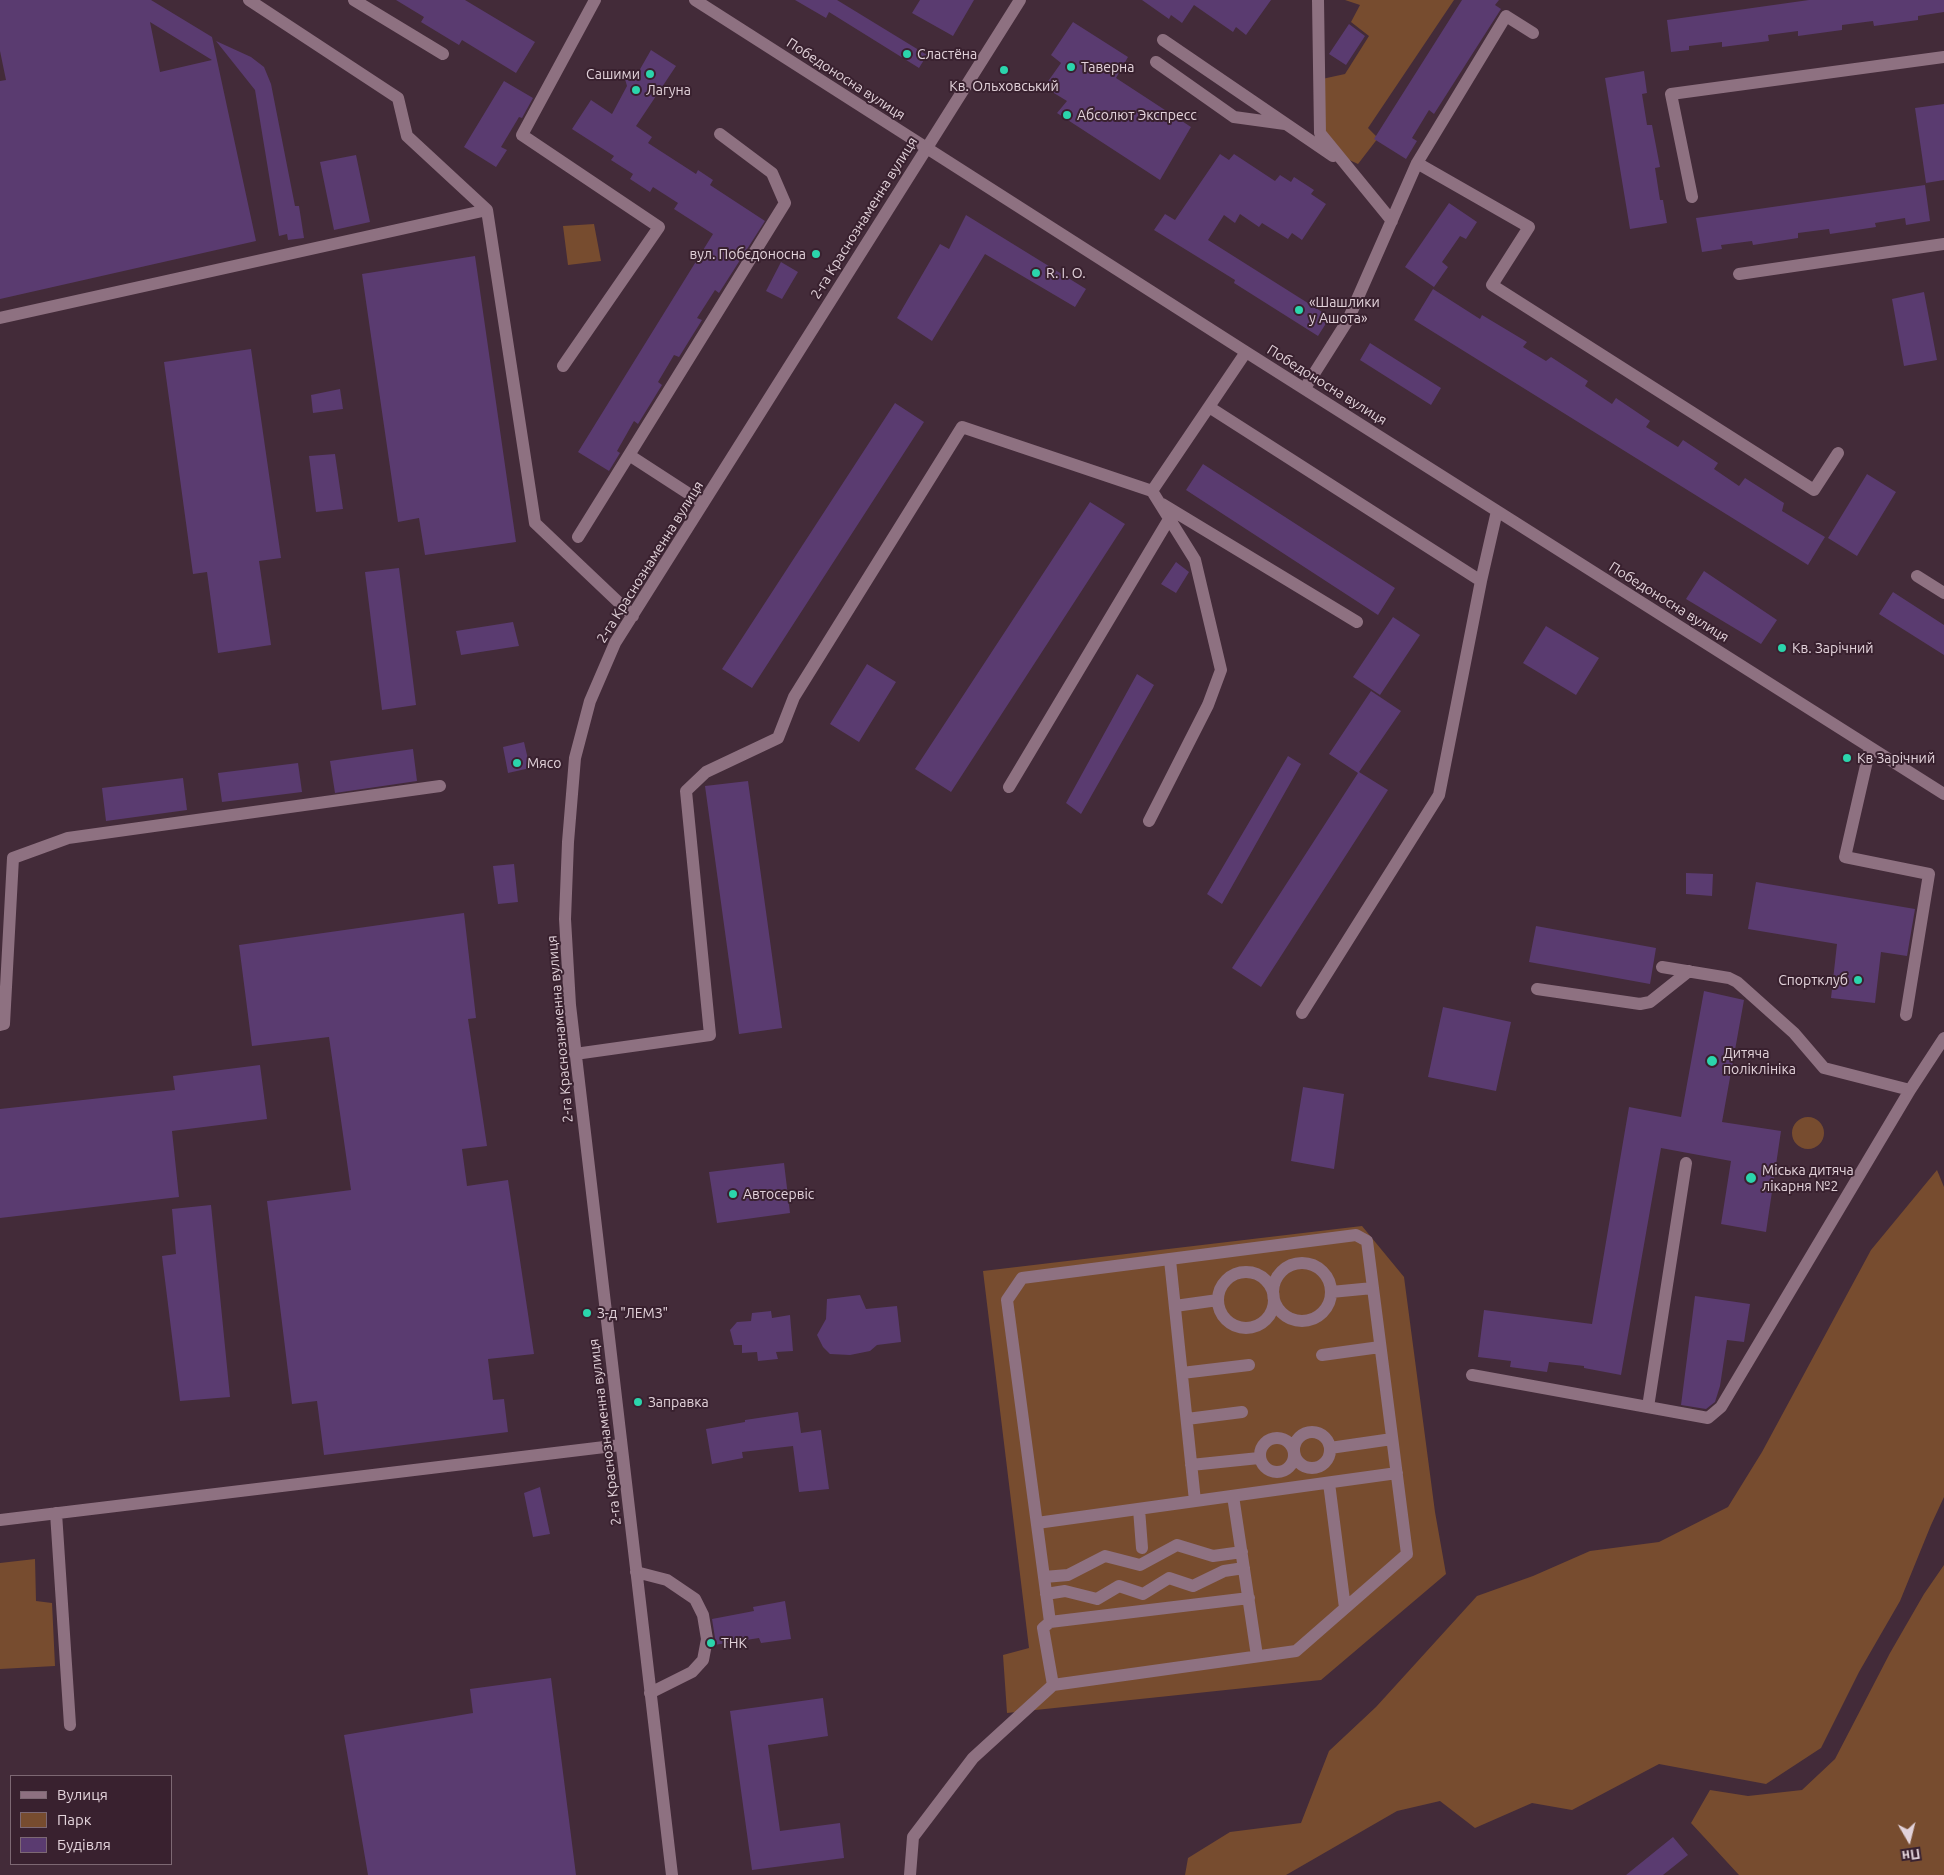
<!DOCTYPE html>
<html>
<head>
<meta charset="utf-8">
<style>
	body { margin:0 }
	#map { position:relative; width:1944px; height:1875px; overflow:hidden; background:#432b39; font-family:Ubuntu,sans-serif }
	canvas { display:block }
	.legend { position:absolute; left:10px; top:1775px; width:162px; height:90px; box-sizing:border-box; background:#39212f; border:1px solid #7d6873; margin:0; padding:6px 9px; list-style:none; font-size:15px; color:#e2d2da }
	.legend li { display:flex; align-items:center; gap:10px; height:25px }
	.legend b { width:25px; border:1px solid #7d6873 }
	.north { position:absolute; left:1884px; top:1815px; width:50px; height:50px; -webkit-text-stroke:4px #39212f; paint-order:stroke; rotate:172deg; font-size:14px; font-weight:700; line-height:20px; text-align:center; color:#e2d2da }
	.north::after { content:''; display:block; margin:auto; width:18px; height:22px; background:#e2d2da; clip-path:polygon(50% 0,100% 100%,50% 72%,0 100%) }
</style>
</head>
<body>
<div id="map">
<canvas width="1944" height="1875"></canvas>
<ul class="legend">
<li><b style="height:6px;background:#8e7181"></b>Вулиця</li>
<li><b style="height:14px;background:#774c2f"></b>Парк</li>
<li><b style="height:14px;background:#5a3b70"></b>Будівля</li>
</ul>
<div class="north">Пн</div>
</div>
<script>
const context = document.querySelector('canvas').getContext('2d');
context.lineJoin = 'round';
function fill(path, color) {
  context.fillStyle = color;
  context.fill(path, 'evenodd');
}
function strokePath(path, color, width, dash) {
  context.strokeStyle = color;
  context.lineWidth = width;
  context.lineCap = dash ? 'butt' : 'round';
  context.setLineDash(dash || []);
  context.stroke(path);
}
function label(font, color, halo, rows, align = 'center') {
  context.font = font + ' Ubuntu,sans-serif';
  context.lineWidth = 4;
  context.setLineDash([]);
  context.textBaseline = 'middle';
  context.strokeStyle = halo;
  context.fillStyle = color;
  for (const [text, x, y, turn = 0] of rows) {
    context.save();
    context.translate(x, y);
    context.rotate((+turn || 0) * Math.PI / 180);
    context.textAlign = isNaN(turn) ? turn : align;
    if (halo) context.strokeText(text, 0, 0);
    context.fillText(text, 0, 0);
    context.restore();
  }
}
fill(new Path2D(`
	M1345 0H1454L1368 128 1378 138 1358 164 1343 157 1322 133V79L1345 74 1369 36 1351 22 1360 5Z
	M594 224 601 261 568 265 563 226Z
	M1792 1133a16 16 0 1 1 32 0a16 16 0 1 1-32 0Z
	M1937 1170 1944 1187V1497L1931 1525 1900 1601 1859 1672 1821 1748 1766 1784 1659 1764 1572 1810 1532 1803 1475 1828 1440 1801 1397 1811 1286 1875H1185L1188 1858 1230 1832 1301 1823 1329 1751 1376 1707 1477 1596 1533 1576 1590 1551 1659 1542 1728 1507 1762 1452 1871 1250Z
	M1362 1226 1404 1277 1435 1512 1446 1574 1321 1680 1007 1713 1003 1655 1029 1648 983 1271Z
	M35 1559 36 1601 52 1603 55 1666 0 1669V1563Z
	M1944 1565V1875H1739L1691 1823 1710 1790 1748 1796 1802 1790 1835 1759 1890 1653 1924 1594Z`), '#774c2f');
fill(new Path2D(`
	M0 0H151L212 37 256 241 0 299V81L6 80 0 51ZM150 22 212 60 160 72Z
	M396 0H465L535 42 516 73 462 40 459 45 421 22 424 17Z
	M795 0H837L927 55 919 68 829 12 826 18Z
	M920 0H974L953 36 912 13Z
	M1142 0H1271L1246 35 1236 27 1233 32 1194 5 1182 23 1171 15 1169 19Z
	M1462 0H1499L1495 5 1501 9 1434 114 1429 110 1412 138 1417 141 1406 159 1374 139Z
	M1809 0H1944V12L1918 16V20L1874 26 1873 21 1842 25V30L1798 36V31L1768 35 1769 41 1722 47V42L1689 46V50L1671 52 1667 20Z
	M1073 22 1128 57 1116 78 1191 127 1160 180 1057 113 1067 101 1044 87 1061 63 1051 55Z
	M1349 24 1365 36 1346 65 1329 54Z
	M216 41 251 57 264 67 271 84 295 206H299L304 238 288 240 287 234 279 236 255 90Z
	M651 50 676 66 636 126 652 137 648 143 696 174 698 170 713 180 710 185 765 221 719 293 715 290 697 318 702 320 679 357 674 355 658 382 662 385 638 424 634 421 617 451 620 453 609 471 578 452 713 234 674 209 678 203 653 187 650 192 630 179 633 174 611 160 614 156 572 129 591 100 612 114 627 86 625 79 631 71H639Z
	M1644 71 1647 93 1642 94 1647 125H1652L1660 167 1655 168 1660 200H1663L1667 223 1630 229 1605 78Z
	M504 81 533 98 522 118 519 117 501 147 507 150 496 167 464 147Z
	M1944 104V180L1926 183 1915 108Z
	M1220 154 1229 160 1234 154 1275 181 1280 175 1291 182 1294 177 1314 190 1311 194 1326 204 1302 240 1292 233 1288 239 1262 223 1259 227 1240 214 1235 223 1224 215 1208 240 1330 317 1318 336 1234 283 1235 280 1154 230 1165 214 1175 220Z
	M356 155 370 222 334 230 320 162Z
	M1925 185 1930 221 1906 225 1905 218 1875 223 1876 227 1830 234 1829 229 1798 233V238L1753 245 1752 241 1721 245 1722 249 1702 252 1696 218Z
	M1449 203 1477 222 1466 239 1460 236 1442 262 1448 267 1434 287 1405 267Z
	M966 215 1086 289 1075 307 985 254 932 341 897 318 940 244 949 249Z
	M475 256 516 542 425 555 419 518 398 522 362 274Z
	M781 262 798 272 782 299 766 291Z
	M1433 289 1480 319 1482 315 1527 342 1523 347 1546 361 1551 357 1588 381 1585 386 1612 404 1616 398 1650 421 1646 427 1678 447 1683 440 1718 463 1714 469 1739 486 1745 478 1784 503 1782 511 1825 537 1808 565 1414 320Z
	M1924 292 1937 360 1904 366 1892 299Z
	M1370 343 1441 388 1431 405 1360 360Z
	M251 349 281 558 259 561 271 645 218 653 207 572 193 574 164 362Z
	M340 389 343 409 313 413 311 395Z
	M895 403 924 422 752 688 722 669Z
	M335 454 343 509 316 512 309 456Z
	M1203 464 1395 588 1378 615 1186 490Z
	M1867 474 1896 492 1857 556 1828 538Z
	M1090 502 1125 524 951 792 915 769Z
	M1176 562 1189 572 1176 593 1161 584Z
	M399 568 416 705 382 710 365 572Z
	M1704 571 1777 620 1761 644 1686 599Z
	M1893 592 1944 625V655L1879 614Z
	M1393 617 1420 635 1380 695 1353 677Z
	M513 622 519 646 461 655 456 631Z
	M1546 626 1599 658 1576 695 1523 663Z
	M867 664 896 682 859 742 830 724Z
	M1137 674 1154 685 1081 814 1066 803Z
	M1371 691 1401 711 1359 772 1388 790 1261 987 1232 968 1358 773 1329 754Z
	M524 742 530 768 508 773 503 747Z
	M413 749 417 781 335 793 330 761Z
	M1288 756 1301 764 1222 904 1207 894Z
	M298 763 302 792 222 802 218 773Z
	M183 778 187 810 106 821 102 788Z
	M748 781 782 1028 739 1034 705 786Z
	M514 864 518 902 498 904 493 866Z
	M1686 873 1713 874 1712 896 1686 894Z
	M1756 882 1915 909 1907 956 1881 952 1875 1003 1831 998 1837 944 1748 929Z
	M464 913 476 1018 468 1019 487 1146 462 1149 467 1186 508 1180 534 1354 488 1359 493 1400 504 1399 508 1432 324 1455 317 1401 292 1404 267 1201 351 1190 329 1037 252 1046 239 945Z
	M1536 926 1656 948 1650 984 1529 962Z
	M1704 991 1744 1000 1722 1122 1781 1131 1766 1232 1721 1224 1731 1161 1661 1148 1621 1375 1584 1368V1366L1549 1362 1547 1372 1510 1367 1511 1361 1478 1357 1484 1310 1592 1324 1629 1107 1681 1117Z
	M1443 1007 1511 1022 1496 1091 1428 1077Z
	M260 1065 267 1119 172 1131 179 1197 0 1218V1109L175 1090 173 1076Z
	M1303 1087 1344 1094 1334 1169 1291 1161Z
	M784 1163 790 1213 717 1223 709 1172Z
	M211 1205 230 1397 180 1401 162 1256 176 1254 172 1209Z
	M860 1295 866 1309 897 1306 901 1342 877 1345 870 1351 850 1355 830 1354 823 1347 817 1335 826 1319 827 1299Z
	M1695 1296 1750 1304 1744 1342 1727 1340 1720 1386 1715 1402 1706 1409 1681 1405Z
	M771 1311 772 1318 790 1315 793 1351 776 1352 778 1359 758 1361 757 1352 742 1353V1345H734L730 1330 737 1322 751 1321 752 1313Z
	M798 1412 801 1433 821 1430 829 1489 799 1492 793 1446 742 1452 743 1458 712 1464 706 1429 745 1422V1420Z
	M540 1487 550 1534 533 1537 524 1493Z
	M785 1601 791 1639 761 1643 759 1638 714 1645 715 1638 712 1619 754 1611 753 1607Z
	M551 1678 576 1875H368L344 1735 473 1713 470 1689Z
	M823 1698 828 1736 768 1745 780 1831 840 1823 844 1858 752 1870 730 1711Z
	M1673 1837 1688 1855 1663 1875H1626Z`), '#5a3b70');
strokePath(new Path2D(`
	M249 0 398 98 407 136 487 210
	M354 0 443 54
	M695 0 1246 352 1944 794
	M1318 0 1320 133 1392 221
	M1163 40 1333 156
	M1156 62 1234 117 1285 124
	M1417 163 1529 227 1492 285 1814 490 1838 453
	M1692 197 1671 94 1944 57
	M1739 274 1944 244
	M0 318 487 210 535 523 633 616
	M563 366 659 227 522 135 595 0
	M1305 388 1348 320 1417 163 1506 16 1533 33
	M1209 407 1481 581
	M703 503 629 455 785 203 772 173 720 134
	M1162 504 1357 622
	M578 537 629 455
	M1917 576 1944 593
	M1870 748 1845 857 1929 874 1906 1015
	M1009 787 1169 519
	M1149 821 1208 705 1221 670 1195 560 1152 491
	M1662 967 1729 978 1737 982 1794 1033 1824 1068 1910 1090
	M1537 989 1640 1004 1650 1002 1689 971
	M1302 1013 1439 795 1481 581 1497 511
	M0 1025 4 1024 13 858 68 838 440 786
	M575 1054 710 1035 686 791 706 772 778 738 794 697 962 427 1152 491 1246 352
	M1170 1260 1195 1501
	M1273 1292a29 29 0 1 1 58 0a29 29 0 1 1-58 0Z
	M1218 1300a28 28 0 1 1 56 0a28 28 0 1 1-56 0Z
	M1331 1292 1373 1288
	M1175 1306 1218 1300
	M1322 1355 1380 1347
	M1182 1373 1249 1365
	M1472 1375 1708 1418 1721 1407 1910 1090 1944 1038
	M1648 1407 1686 1163
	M1187 1419 1242 1412
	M1294 1450a18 18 0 1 1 36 0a18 18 0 1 1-36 0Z
	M1260 1455a17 17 0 1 1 34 0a17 17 0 1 1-34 0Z
	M1330 1448 1392 1439
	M1191 1465 1259 1458
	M1329 1483 1345 1608
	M1233 1496 1257 1656
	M1139 1509 1142 1548
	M56 1513 70 1725
	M0 1520 621 1445
	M1037 1523 1397 1473
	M636 1572 667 1580 695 1599 703 1615 707 1639 703 1660 692 1672 650 1693
	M1044 1577 1068 1575 1105 1556 1140 1565 1177 1545 1213 1556 1242 1552
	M1046 1594 1065 1591 1097 1599 1119 1586 1143 1594 1169 1578 1193 1586 1224 1571 1244 1568
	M1050 1622 1007 1300 1022 1278 1356 1235 1367 1241 1407 1554 1296 1651 1053 1685 1043 1628 1050 1622 1249 1598
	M672 1875 570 1005 565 919 568 842 575 758 590 701 615 643 1020 0
	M910 1875 913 1837 973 1758 1053 1685`), '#8e7181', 12);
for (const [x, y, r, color] of [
	[907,54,5,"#2bd5ac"],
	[1071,67,5,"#2bd5ac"],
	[1004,70,5,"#2bd5ac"],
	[650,74,5,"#2bd5ac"],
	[636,90,5,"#2bd5ac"],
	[1067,115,5,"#2bd5ac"],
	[816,254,5,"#2bd5ac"],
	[1036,273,5,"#2bd5ac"],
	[1299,310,5,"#2bd5ac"],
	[1782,648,5,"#2bd5ac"],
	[1847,758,5,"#2bd5ac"],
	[517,763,5,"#2bd5ac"],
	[1858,980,5,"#2bd5ac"],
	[1712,1061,6,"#2bd5ac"],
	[1751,1178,6,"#2bd5ac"],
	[733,1194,5,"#2bd5ac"],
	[587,1313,5,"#2bd5ac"],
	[638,1402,5,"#2bd5ac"],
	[711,1643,5,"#2bd5ac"]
]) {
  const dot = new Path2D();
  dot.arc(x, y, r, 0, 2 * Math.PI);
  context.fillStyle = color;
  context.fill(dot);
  strokePath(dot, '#39212f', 2);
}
label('14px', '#e2d2da', '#39212f', [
	["Сластёна",917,54],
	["Таверна",1081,67],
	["Сашими",640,74,"right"],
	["Кв. Ольховський",1004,86,"center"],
	["Лагуна",646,90],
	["Абсолют Экспресс",1077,115],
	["вул. Побєдоносна",806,254,"right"],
	["R. I. O.",1046,273],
	["«Шашлики",1309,302],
	["у Ашота»",1309,318],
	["Кв. Зарічний",1792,648],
	["Кв Зарічний",1857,758],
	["Мясо",527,763],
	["Спортклуб",1848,980,"right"],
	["Дитяча",1723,1053],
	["поліклініка",1723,1069],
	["Міська дитяча",1762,1170],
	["лікарня №2",1762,1186],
	["Автосервіс",743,1194],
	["З-д \"ЛЕМЗ\"",597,1313],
	["Заправка",648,1402],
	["ТНК",721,1643]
], 'left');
label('14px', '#e2d2da', '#39212f', [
	["Победоносна вулиця",846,79,33],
	["2-га Краснознаменна вулиця",864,218,-58],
	["Победоносна вулиця",1327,385,32],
	["2-га Краснознаменна вулиця",650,562,-58],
	["Победоносна вулиця",1669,602,32],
	["2-га Краснознаменна вулиця",560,1029,-95],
	["2-га Краснознаменна вулиця",605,1432,-97]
]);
</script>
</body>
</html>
